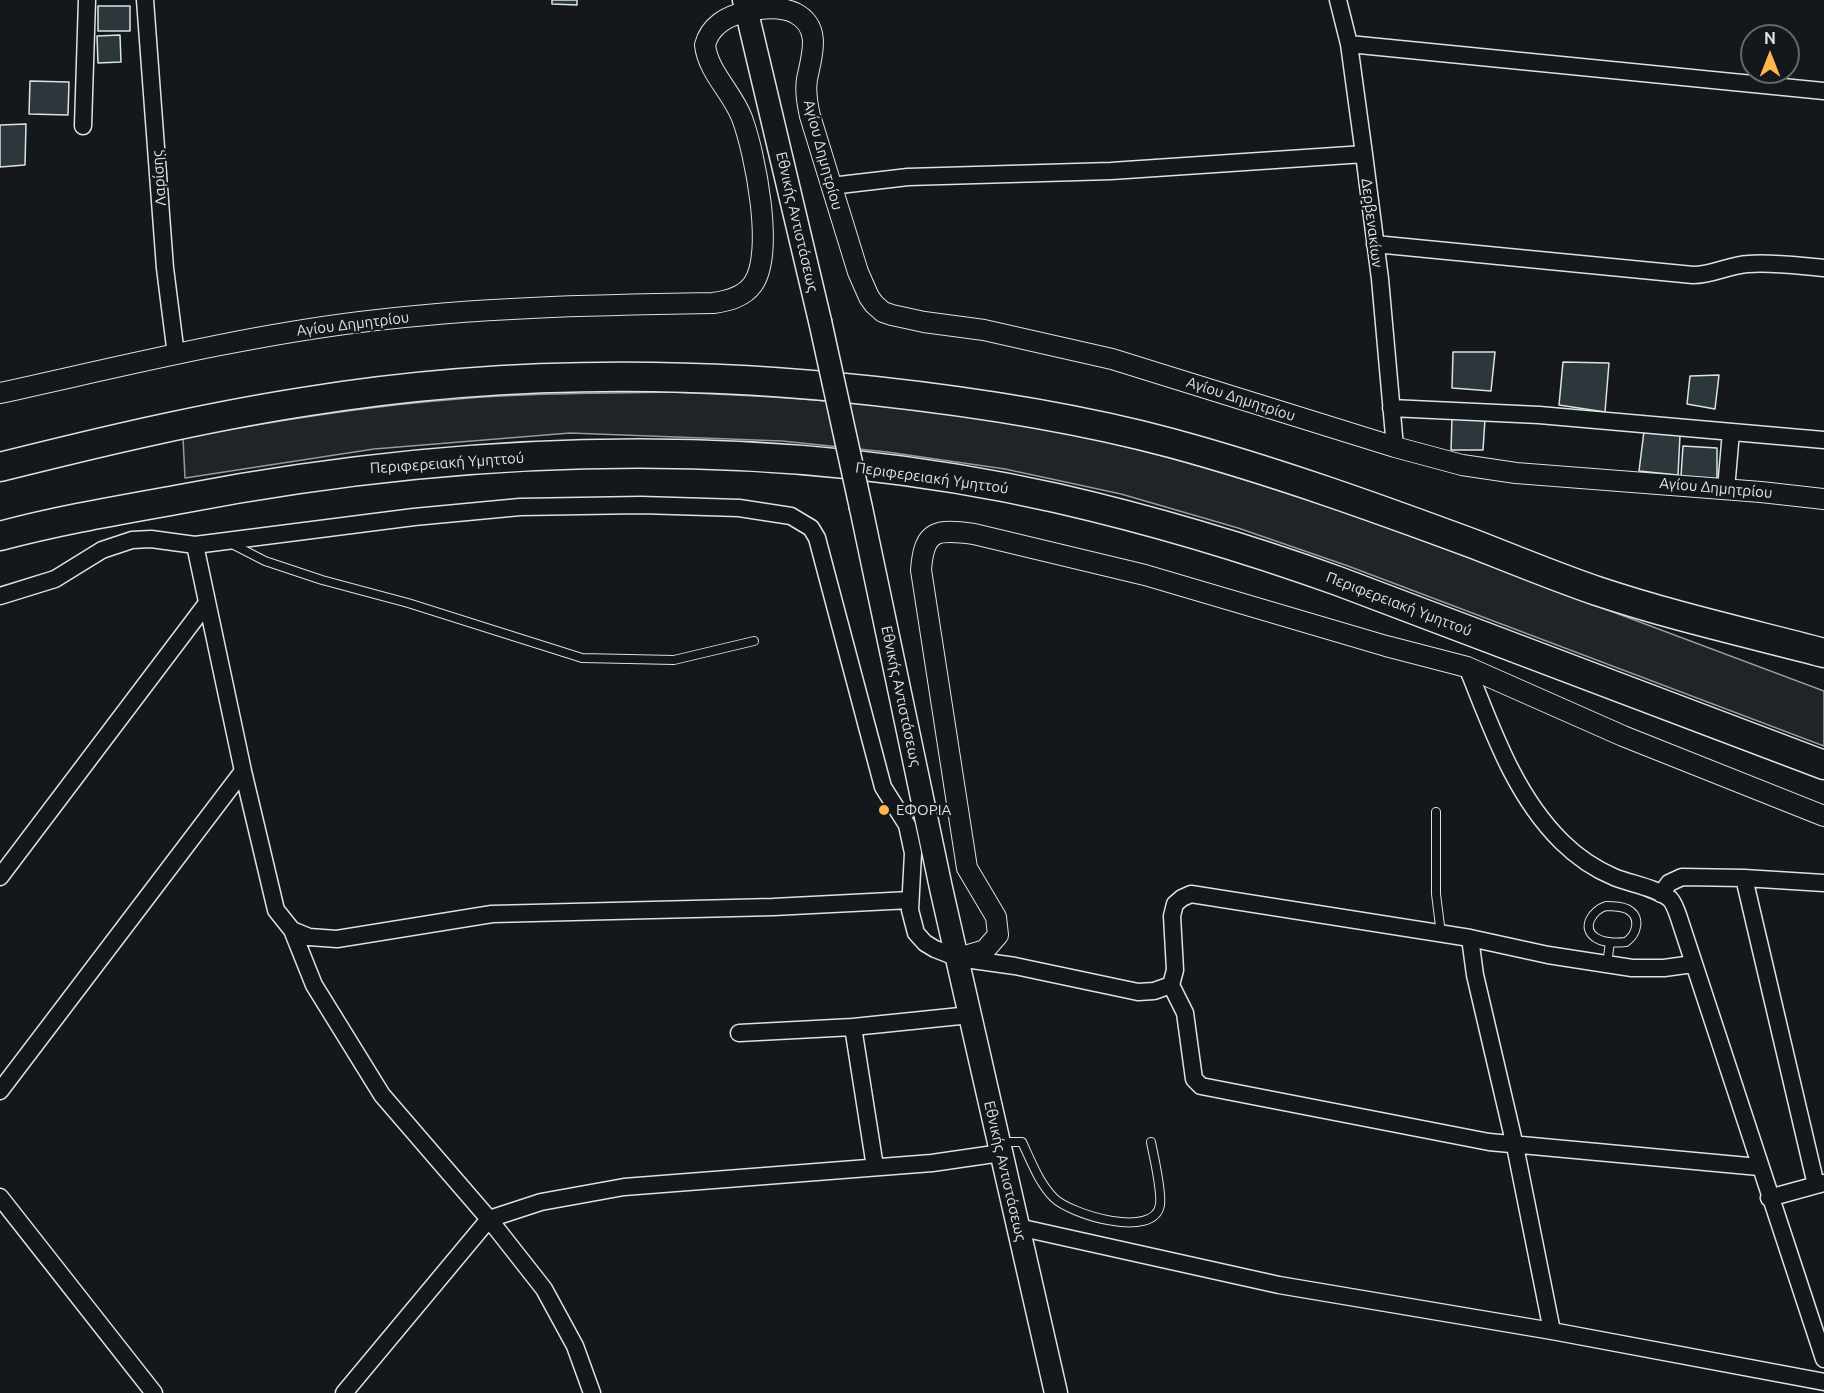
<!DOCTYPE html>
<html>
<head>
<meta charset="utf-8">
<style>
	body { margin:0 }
	#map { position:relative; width:1824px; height:1393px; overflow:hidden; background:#14181c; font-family:Ubuntu,sans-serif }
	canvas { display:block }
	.north { position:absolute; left:1740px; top:24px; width:60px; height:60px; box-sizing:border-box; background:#14181c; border:2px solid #626a69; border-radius:50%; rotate:0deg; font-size:16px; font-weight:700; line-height:24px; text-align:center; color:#d8e6dc }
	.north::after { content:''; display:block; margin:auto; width:21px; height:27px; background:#ffb74d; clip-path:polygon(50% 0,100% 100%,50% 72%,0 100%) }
</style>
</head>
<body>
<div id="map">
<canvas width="1824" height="1393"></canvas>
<div class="north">N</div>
</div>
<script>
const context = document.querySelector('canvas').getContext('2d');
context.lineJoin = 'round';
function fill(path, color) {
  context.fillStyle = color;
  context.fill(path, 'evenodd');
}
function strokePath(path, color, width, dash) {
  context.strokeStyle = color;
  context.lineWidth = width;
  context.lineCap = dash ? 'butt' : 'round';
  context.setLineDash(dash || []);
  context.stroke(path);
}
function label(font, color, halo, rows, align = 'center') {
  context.font = font + ' Ubuntu,sans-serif';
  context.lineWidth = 4.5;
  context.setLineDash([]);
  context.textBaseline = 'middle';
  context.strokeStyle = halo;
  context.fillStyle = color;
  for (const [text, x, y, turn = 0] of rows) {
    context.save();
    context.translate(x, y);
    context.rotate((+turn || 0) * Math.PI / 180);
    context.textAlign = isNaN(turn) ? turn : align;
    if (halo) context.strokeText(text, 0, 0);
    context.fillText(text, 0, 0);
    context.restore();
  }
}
const green = new Path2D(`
	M671 392C822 398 972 409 1119 445 1244 475 1365 519 1485 564 1598 606 1711 648 1824 691V746L1348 566 1238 528 1121 494 1005 469 887 452 782 441 570 433 374 449 185 478 183 438C274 421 365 406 458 399 529 393 600 393 671 392Z`);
fill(green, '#202428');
strokePath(green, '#939e99', 1.5);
const building = new Path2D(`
	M552 0H577V5L552 4Z
	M98 6H130V31H98Z
	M120 35 121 62 98 63 97 36Z
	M30 81 69 82 68 115 29 114Z
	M26 124 25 165 0 167V125Z
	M1453 352H1495L1491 391 1452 388Z
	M1563 362 1609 363 1605 412 1559 405Z
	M1719 375 1715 409 1687 404 1690 376Z
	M1452 418 1485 419 1483 450H1451Z
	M1644 431 1680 435 1678 475 1639 471Z
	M1683 446 1717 448V481L1681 476Z`);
fill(building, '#2c363c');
strokePath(building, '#d8e6dc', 1.5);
const service = new Path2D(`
	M230 543 265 561 322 580 408 603 582 658 674 660 754 641
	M1436 812V894L1441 934
	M1606 906C1613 906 1620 906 1627 909 1642 917 1637 934 1626 942 1616 943 1604 943 1596 938 1580 928 1593 910 1606 906Z
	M1607 964 1610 942
	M999 1142H1022C1031 1161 1039 1183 1054 1198 1070 1214 1154 1240 1160 1205 1162 1190 1154 1158 1151 1142`);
const minor = new Path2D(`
	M145 0 165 268 176 355
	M1338 0 1349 44 1364 154 1380 279 1395 447
	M1349 44 1824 91
	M83 126 87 0
	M831 186 908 177 1111 171 1364 154
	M1375 244 1693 275C1713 275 1729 265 1748 264 1773 262 1799 266 1824 268
	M1391 408 1539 415 1824 440
	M1726 489 1731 432
	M195 545 243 771 276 910 292 930 309 937 337 939 492 914 773 907 910 900
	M0 596 55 579 102 550 132 540 151 539 195 545 414 517 520 507 641 505 739 508 791 516 811 528 817 538 883 787 907 825 913 853 910 910 916 933 925 943 935 949 958 958 1015 966 1138 992 1154 991 1171 985 1175 970 1172 916 1175 904 1182 898 1191 894 1470 938 1548 955 1632 968H1664L1693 964
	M1467 667C1492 728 1513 793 1561 841 1575 855 1595 869 1614 877 1631 884 1655 887 1670 899 1674 903 1676 910 1678 915L1824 1359
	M0 877 207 603
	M1744 878 1816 1185
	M1661 894 1669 883 1682 877 1744 878 1824 883
	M292 930 314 985 382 1095 489 1219 541 1202 624 1187 932 1163 1001 1153
	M1470 938 1475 975 1515 1146 1552 1331
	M1171 985 1185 1013 1194 1079 1201 1086 1489 1142 1759 1167
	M853 1027 875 1167
	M739 1033 853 1027 970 1015
	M0 1091 243 771
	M0 1197 154 1393
	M1769 1198 1824 1183
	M1018 1227 1279 1285 1552 1331 1824 1382
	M344 1393 489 1219 544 1289 575 1346 592 1393`);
const tertiary = new Path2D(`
	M0 393C119 367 239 337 360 322 477 307 596 305 713 303 728 301 744 297 753 284 775 253 755 153 742 118 732 92 708 72 705 45 710 26 727 16 745 12 761 8 780 6 795 13 822 27 812 55 807 79 805 91 807 103 810 116L858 272 869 297 874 304 883 312 892 315 924 322 984 330 1112 359 1395 447 1462 465 1516 473 1761 492 1824 499
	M958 958 985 950 998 935 996 917 967 868 921 570C924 529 937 529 974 534L1145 575 1386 646 1467 667 1623 736 1824 816`);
const secondary = new Path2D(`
	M744 0 820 321
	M861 508 941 888 1056 1393`);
const motorway = new Path2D(`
	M0 467C100 442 201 418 303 402 492 371 685 370 875 391 975 402 1074 417 1171 443 1274 471 1374 507 1474 544 1515 560 1556 577 1597 591 1672 616 1748 633 1824 653
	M0 536C60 520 120 510 181 499 469 444 768 434 1056 498 1152 520 1246 548 1338 581L1824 765`);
strokePath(service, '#d8e6dc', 10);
strokePath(minor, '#d8e6dc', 19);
strokePath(tertiary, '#d8e6dc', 22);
strokePath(secondary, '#d8e6dc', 25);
strokePath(motorway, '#d8e6dc', 31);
strokePath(service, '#14181c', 8);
strokePath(minor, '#14181c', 16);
strokePath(tertiary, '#14181c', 20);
strokePath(secondary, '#14181c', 22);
strokePath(motorway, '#14181c', 28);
const secondaryBridge = new Path2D(`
	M820 321 861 508`);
strokePath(secondaryBridge, '#d8e6dc', 25, []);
strokePath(secondaryBridge, '#14181c', 22);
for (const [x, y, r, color] of [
	[884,810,6,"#ffb74d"]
]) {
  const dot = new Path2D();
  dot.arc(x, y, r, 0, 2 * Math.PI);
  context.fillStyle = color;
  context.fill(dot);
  strokePath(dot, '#14181c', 2);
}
label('15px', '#d8e6dc', '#14181c', [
	["Αγίου Δημητρίου",823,155,75],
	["Λαρίσης",159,178,-94],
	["Εθνικής Αντιστάσεως",797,222,77],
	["Δερβενακίων",1372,223,83],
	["Αγίου Δημητρίου",353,324,-7],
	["Αγίου Δημητρίου",1241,399,18],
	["Περιφερειακή Υμηττού",447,463,-4],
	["Περιφερειακή Υμηττού",932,478,8],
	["Αγίου Δημητρίου",1716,488,5],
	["Περιφερειακή Υμηττού",1399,604,21],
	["Εθνικής Αντιστάσεως",901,696,78],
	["Εθνικής Αντιστάσεως",1005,1171,77]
]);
label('15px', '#d8e6dc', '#14181c', [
	["ΕΦΟΡΙΑ",896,810]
], 'left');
</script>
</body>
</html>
